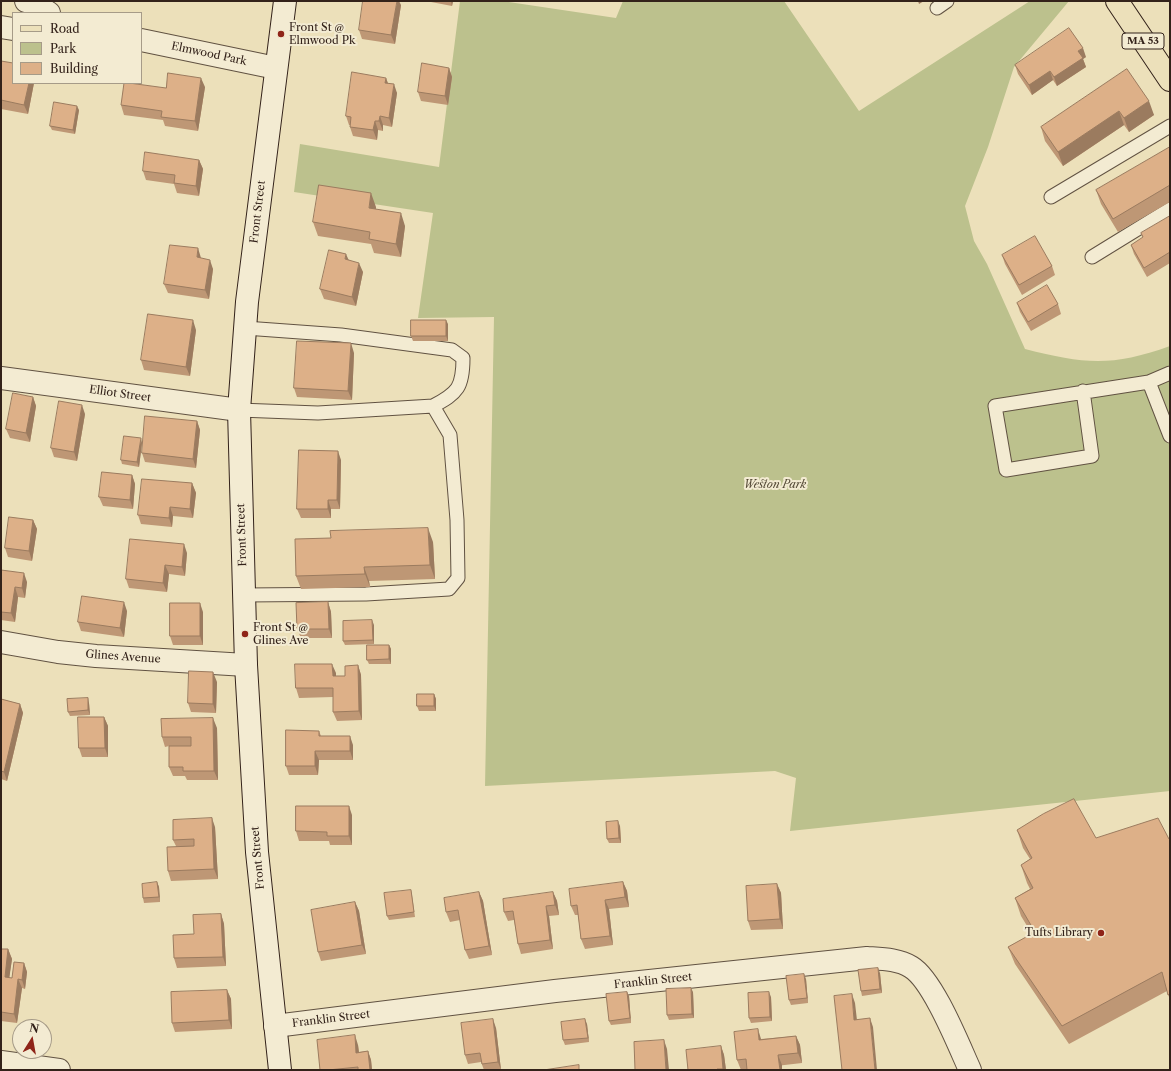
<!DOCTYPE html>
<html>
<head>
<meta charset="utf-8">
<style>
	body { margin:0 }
	#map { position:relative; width:1171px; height:1071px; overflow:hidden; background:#ece0ba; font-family:"Libre Caslon Text",serif }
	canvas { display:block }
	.frame { position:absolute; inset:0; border:2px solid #33221a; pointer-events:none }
	.legend { position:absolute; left:12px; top:12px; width:130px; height:72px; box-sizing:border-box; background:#f3ebd2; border:1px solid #a69b88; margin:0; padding:5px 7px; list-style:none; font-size:12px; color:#33221a }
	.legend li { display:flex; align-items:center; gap:8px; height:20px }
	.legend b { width:20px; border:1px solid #a69b88 }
	.north { position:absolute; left:12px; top:1019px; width:40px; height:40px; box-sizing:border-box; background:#f3ebd2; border:1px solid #a69b88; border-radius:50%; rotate:11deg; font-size:11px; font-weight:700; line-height:16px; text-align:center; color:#33221a }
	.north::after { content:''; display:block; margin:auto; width:14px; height:18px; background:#8f2418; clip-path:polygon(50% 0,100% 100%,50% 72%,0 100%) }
</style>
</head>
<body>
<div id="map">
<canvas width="1171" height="1071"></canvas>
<div class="frame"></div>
<ul class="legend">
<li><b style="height:5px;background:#ece0ba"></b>Road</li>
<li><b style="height:11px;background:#bcc18d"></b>Park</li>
<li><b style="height:11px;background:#ddb088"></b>Building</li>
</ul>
<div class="north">N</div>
</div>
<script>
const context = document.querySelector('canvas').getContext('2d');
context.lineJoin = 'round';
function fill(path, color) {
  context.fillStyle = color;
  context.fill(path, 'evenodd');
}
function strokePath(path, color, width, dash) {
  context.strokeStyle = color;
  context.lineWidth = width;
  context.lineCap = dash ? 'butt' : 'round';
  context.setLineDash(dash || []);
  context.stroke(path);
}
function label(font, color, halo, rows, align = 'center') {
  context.font = font + ' "Libre Caslon Text",serif';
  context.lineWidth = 4;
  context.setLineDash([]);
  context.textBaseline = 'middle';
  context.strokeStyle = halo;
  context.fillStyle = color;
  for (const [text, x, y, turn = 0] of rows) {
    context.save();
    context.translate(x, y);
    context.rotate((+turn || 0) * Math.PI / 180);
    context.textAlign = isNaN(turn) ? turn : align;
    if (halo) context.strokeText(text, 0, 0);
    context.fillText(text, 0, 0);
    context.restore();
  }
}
fill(new Path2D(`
	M460 1H502L616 18 623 1H784L859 111 1030 1H1069L1014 67 988 147 965 206 974 241 987 264 1025 349C1084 364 1112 367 1170 346V791L790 831 796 778 775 771 485 786 494 317 418 318 433 213 294 192 300 144 439 167Z`), '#bcc18d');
const lane = new Path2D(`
	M937 8 947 1
	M1051 197 1170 126
	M1092 257 1170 209
	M245 328 341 335 452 350 463 358C463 387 458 393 433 406
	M1170 373 1149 382 1170 436
	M1083 391 1092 456 1006 470 995 406 1149 382
	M239 410 318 413 433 406 450 435 457 520 458 578 449 589 366 594 244 595`);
const street = new Path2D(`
	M26 1 34 3 49 13
	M1 27 13 29
	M141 40 276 68
	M1 378 239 410
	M1 642 58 652 96 656 246 665
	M275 1026 555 991 867 958C882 959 898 959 911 967 933 980 959 1046 970 1070
	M1 1062 59 1070`);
const secondary = new Path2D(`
	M280 1070 257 852 246 665 239 410 247 302 285 1`);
const primary = new Path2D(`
	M1117 1 1170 80`);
strokePath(lane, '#615242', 15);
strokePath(street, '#615242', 24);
strokePath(secondary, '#33221a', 24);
strokePath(primary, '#33221a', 24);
strokePath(lane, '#f3ebd2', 13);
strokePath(street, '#f3ebd2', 22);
strokePath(secondary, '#f3ebd2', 22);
strokePath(primary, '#ece0ba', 22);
fill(new Path2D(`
	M431 1H453L452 6 431 2Z
	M401 5 395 44 362 39 359 30Z
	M1086 57 1083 59 1086 67 1057 86 1053 80 1032 95 1018 74 1015 65Z
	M1 61 13 83H34L28 114 1 109Z
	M449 68 452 77 448 105 421 101 418 92Z
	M1127 69 1154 115 1129 132 1124 125 1063 166 1045 141 1041 127Z
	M386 78 388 83 397 93 392 127 383 125V131L378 130 377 140 353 136 350 127V125H349L346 116Z
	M205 87 198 131 165 126 163 120 124 115 121 105 166 88Z
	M79 110 75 134 52 130 50 126Z
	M1170 147V202L1118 232 1101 204 1096 190Z
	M199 160 203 169 199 196 177 193 174 184 146 180 143 171Z
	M376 207V209L405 226 401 257 374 253 371 244 318 236 313 222Z
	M1170 216V263L1147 277 1134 254 1131 245 1143 238 1141 233Z
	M1002 255 1052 266 1055 275 1022 295 1005 264Z
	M201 258 213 269 209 299 168 293 164 284Z
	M349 260 363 272 356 306 324 299 320 289Z
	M1017 303 1058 304 1061 314 1031 331 1020 312Z
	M448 324V341H413L411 336Z
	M196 330 190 376 144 370 141 360Z
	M354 353 352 400 297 397 294 388Z
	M33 397 36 406 30 442 10 438 6 429Z
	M85 414 77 461 54 457 51 448Z
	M197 421 200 430 196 468 145 462 142 453Z
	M142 443 139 467 122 464 121 460Z
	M341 460 340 509H331V518H301L297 509Z
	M132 475 135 484 133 509 103 506 99 497Z
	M192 483 196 493 193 518 173 516 172 527 141 524 138 515Z
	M33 520 37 529 32 561 8 557 5 548Z
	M433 542 435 579 369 581 370 587 301 589 296 576Z
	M187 553 185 576 169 574 167 592 129 588 126 579Z
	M1 570 27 582 25 598 18 597 15 622 1 620Z
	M328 602 331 612 332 638H301L297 629Z
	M127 611 124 637 81 631 78 622Z
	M203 612V645H173L170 636Z
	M374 625V644L345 645 343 641Z
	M389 645 391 649V664H369L367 660Z
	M358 665 361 675 362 720 337 721 333 712V697L299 698 296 688 336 673V676H345Z
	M217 682 216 713 191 712 188 703Z
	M434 694 436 699V711H419L417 706Z
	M1 699 20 704 23 713 7 781 1 779Z
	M89 703 90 715 70 716 68 712Z
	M104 717 108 726V757H82L79 748Z
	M217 728 218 780H187L185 776H173L169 767V746L165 747 162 737Z
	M319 731 321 736 353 745V760H319L318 775H289L286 766Z
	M352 815V845H330L329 841H299L296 831Z
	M620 826 621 843H609L607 839Z
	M215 827 218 879 171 881 168 871 176 846 173 840Z
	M1017 830 1096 838H1170V1000L1167 991 1069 1044 1015 964 1008 947 1032 934 1021 916 1015 898 1030 889 1027 883 1021 865 1030 859 1023 848Z
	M157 882 159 887 160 902 144 903 143 898Z
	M623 882 627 891 629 907 609 909 613 945 585 949 581 939 578 915H575L571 906Z
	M777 884 781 893 783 929 751 930 748 921Z
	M411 890 412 895 415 917 389 920 387 916Z
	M479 892 483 901 492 955 469 959 465 950 460 920 450 922 446 912Z
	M553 892 557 901 559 915 549 916 553 949 521 954 518 944 514 920 508 921 504 912Z
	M355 902 359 911 366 954 321 961 318 952Z
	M221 914 224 924 226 966 177 968 174 958 194 934Z
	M1 949H8L12 959 9 978H12L24 963 27 972 25 989 22 988 17 1023 1 1021Z
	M880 973 882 993 862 996 861 991Z
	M806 979 808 1003 791 1005 789 1000Z
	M227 990 231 999 232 1029 175 1032 172 1023Z
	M627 992 629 996 631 1023 611 1025 609 1021Z
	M693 992 694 1018 669 1020 667 1015Z
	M771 997 772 1021 751 1023 749 1018Z
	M587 1024 589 1042 565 1045 563 1040Z
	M496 1028 501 1070H484L481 1062 468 1064 465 1055Z
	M796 1036 800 1045 802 1063 741 1070 737 1060 761 1039Z
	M358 1045 359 1052 368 1051 371 1060 372 1070H320Z
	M721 1046 724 1055 726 1070H688Z`), '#be9775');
fill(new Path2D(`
	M397 1H399L401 5 395 44 391 35Z
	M451 1H453L452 6Z
	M918 1H924L919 4Z
	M1083 48 1086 57 1083 59 1086 67 1057 86 1054 77 1078 51Z
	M449 68 452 77 448 105 445 96Z
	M1050 71 1053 80 1032 95 1029 85Z
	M201 78 205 87 198 131 195 121Z
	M386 78 389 87 385 83Z
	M29 83H34L28 114 24 105Z
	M394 84 397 93 392 127 389 118Z
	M1149 101 1154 115 1129 132 1124 118Z
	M77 106 79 110 75 134 73 130Z
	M1119 111 1124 125 1063 166 1058 152Z
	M380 116 383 125V131L379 121Z
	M375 121 378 130 377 140 373 130Z
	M199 160 203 169 199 196 196 186Z
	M371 193 376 207 374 222 369 208Z
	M401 213 405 226 401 257 396 244Z
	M198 248 201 258 200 267 197 257Z
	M346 254 350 263 345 259Z
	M210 260 213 269 209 299 205 290Z
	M359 263 363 272 356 306 352 297Z
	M193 320 196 330 190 376 186 367Z
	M446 320 448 324V341L446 336Z
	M351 343 354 353 352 400 348 391Z
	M33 397 36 406 30 442 26 433Z
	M82 405 85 414 77 461 74 452Z
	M197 421 200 430 196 468 193 459Z
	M141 438 142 443 139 467 137 462Z
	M338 451 341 460 340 509 337 500Z
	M132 475 135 484 133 509 130 500Z
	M192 483 196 493 193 518 190 509Z
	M328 500 331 509V518L328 509Z
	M170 507 173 516 172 527 169 518Z
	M33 520 37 529 32 561 29 551Z
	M428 528 433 542 435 579 430 565Z
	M184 544 187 553 185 576 182 567Z
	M165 565 169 574 167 592 163 583Z
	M364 567 369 581 370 587 365 574Z
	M24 573 27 582 25 598 22 588Z
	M15 587 18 597 15 622 11 613Z
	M124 602 127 611 124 637 120 628Z
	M328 602 331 612 332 638 329 629Z
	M200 603 203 612V645L200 636Z
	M372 620 374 625V644L373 640Z
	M389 645 391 649V664L389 659Z
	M332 664 336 673V685L333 676Z
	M358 665 361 675 362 720 359 711Z
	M213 672 217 682 216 713 213 704Z
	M434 694 436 699V711L434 706Z
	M88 698 89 703 90 715 88 710Z
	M20 704 23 713 7 781 4 772Z
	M104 717 108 726V757L105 748Z
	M213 718 217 728 218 780 214 771Z
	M350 736 353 745V760L350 751Z
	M315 751 319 760 318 775 315 766Z
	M349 806 352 815V845L349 836Z
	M212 818 215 827 218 879 214 869Z
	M618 821 620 826 621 843 619 838Z
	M157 882 159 887 160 902 159 897Z
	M623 882 627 891 629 907 625 897Z
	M777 884 781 893 783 929 780 919Z
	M479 892 483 901 492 955 489 946Z
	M553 892 557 901 559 915 555 905Z
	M605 900 609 909 613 945 610 936Z
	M355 902 359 911 366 954 362 945Z
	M546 906 549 916 553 949 550 940Z
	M221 914 224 924 226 966 223 957Z
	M8 949 12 959 8 987 5 977Z
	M24 963 27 972 25 989 22 980Z
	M878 968 880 973 882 993 880 989Z
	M804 974 806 979 808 1003 807 998Z
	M18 979 22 988 17 1023 14 1014Z
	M691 988 693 992 694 1018 692 1014Z
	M227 990 231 999 232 1029 229 1020Z
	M627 992 629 996 631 1023 630 1018Z
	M769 992 771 997 772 1021 770 1017Z
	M852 994 855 1003 858 1029 854 1020Z
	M870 1018 873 1027 877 1070H875Z
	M493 1019 496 1028 501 1070 498 1062Z
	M585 1019 587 1024 589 1042 588 1038Z
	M758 1029 761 1039 762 1049 759 1040Z
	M355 1035 358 1045 360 1062 356 1053Z
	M796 1036 800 1045 802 1063 798 1053Z
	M664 1040 667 1049 669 1070H666Z
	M721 1046 724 1055 726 1070H724L723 1069Z
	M368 1051 371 1060 372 1070H370Z
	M778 1055 782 1065V1070H780Z`), '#9b7b5f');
const building = new Path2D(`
	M363 1H397L391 35 359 30Z
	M1069 28 1083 48 1078 51 1083 58 1054 77 1050 71 1029 85 1015 65Z
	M1 61 13 63V83H29L24 105 1 100Z
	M422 63 449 68 445 96 418 92Z
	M1127 69 1149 101 1124 118 1119 111 1058 152 1041 127Z
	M352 72 386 78 385 83 394 84 389 118 380 116 379 121H375L373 130 350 127 351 117 346 116Z
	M168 73 201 78 195 121 161 117 162 111 121 105 124 83H129L166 88Z
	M54 102 77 106 73 130 50 126Z
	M1170 147V185L1113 219 1096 190Z
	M145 152 199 160 196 186 174 183 175 175 143 171Z
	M319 185 371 193 369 208 401 213 396 244 369 239 370 232 313 222Z
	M1170 216V252L1144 268 1131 245 1143 237 1141 233Z
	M1035 236 1052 266 1019 285 1002 255Z
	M170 245 198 248 197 257 210 260 205 290 164 284Z
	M329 250 346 254 345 259 359 263 352 297 320 289Z
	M1047 285 1058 304 1028 322 1017 303Z
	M148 314 193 320 186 367 141 360Z
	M411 320H446V336H411Z
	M297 341 351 343 348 391 294 388Z
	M13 393 33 397 26 433 6 429Z
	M59 401 82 405 74 452 51 448Z
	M145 416 197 421 193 459 142 453Z
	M124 436 141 438 137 462 121 460Z
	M299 450 338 451 337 500H328V509H297Z
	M102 472 132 475 130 500 99 497Z
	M142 479 192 483 190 509 170 507 169 518 138 515Z
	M9 517 33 520 29 551 5 548Z
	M428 528 430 565 364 567 365 574 296 576 295 539 331 538 330 531Z
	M130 539 184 544 182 567 165 565 163 583 126 579Z
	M1 570 24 573 22 588 15 587 11 613 1 612Z
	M82 596 124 602 120 628 78 622Z
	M328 602 329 629H297L296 603Z
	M170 603H200V636H170Z
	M372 620 373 640 343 641V621Z
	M367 645H389V659L367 660Z
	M295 664H332L333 676H345V666L358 665 359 711 333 712V688H296Z
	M189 671 213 672V704L188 703Z
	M417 694H434V706H417Z
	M88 698V710L68 712 67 699Z
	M1 699 20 704 4 772 1 771Z
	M78 717H104L105 748H79Z
	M213 718 214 771H183V767H169V746H191V737H162L161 719Z
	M286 730 319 731V736H350V751H315V766H286Z
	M1074 799 1096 838 1158 818 1169 839 1170 838V994L1168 995 1162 972 1062 1026 1008 947 1035 932 1015 898 1033 888 1021 865 1032 858 1017 830 1043 814Z
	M296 806H349V836H327V832L296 831Z
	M212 818 214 869 168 871 167 847 194 846V839L173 840V820Z
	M618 821 619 838 607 839 606 822Z
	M157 882 159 897 143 898 142 884Z
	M623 882 625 897 605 900 610 936 581 939 577 905 571 906 569 889Z
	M777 884 780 919 748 921 746 886Z
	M411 890 414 912 387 916 384 893Z
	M479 892 489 946 465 950 458 910 446 912 444 898Z
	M553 892 555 905 546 906 550 940 518 944 513 911 504 912 503 899Z
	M355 902 362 945 318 952 311 910Z
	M221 914 223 957 174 958 173 935 194 934 193 915Z
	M1 949H8L5 977 12 978 14 962 24 963 22 980 18 979 14 1014 1 1012Z
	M878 968 880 989 861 991 858 970Z
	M804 974 807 998 789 1000 786 976Z
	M691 988 692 1014 667 1015 666 989Z
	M227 990 229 1020 172 1023 171 992Z
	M627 992 630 1018 609 1021 606 994Z
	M769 992 770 1017 749 1018 748 993Z
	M852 994 854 1020 870 1018 875 1070H842L834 996Z
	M493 1019 498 1062 482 1064 480 1053 465 1055 461 1023Z
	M585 1019 588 1038 563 1040 561 1022Z
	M758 1029 759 1040 796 1036 798 1053 778 1055 780 1070H747L746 1059 737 1060 734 1032Z
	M355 1035 356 1053 368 1051 370 1070H358V1067L328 1070H320L317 1040Z
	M664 1040 666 1070H635L634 1042Z
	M721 1046 723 1069H717V1070H688L686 1050Z
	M579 1065V1070H544Z`);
fill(building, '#ddb088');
strokePath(building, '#9b7b5f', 1);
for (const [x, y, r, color] of [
	[281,34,4,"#8f2418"],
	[245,634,4,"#8f2418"],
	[1101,933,4,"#8f2418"]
]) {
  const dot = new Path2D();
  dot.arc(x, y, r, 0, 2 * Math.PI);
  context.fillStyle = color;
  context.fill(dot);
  strokePath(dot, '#f3ebd2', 1.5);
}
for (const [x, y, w] of [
	[1143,41,42]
]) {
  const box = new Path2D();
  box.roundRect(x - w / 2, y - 8, w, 16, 3);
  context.fillStyle = '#f3ebd2';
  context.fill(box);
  strokePath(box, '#33221a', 1);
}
label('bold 10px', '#33221a', null, [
	["MA 53",1143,41]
]);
label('11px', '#33221a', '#f3ebd2', [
	["Front St @",289,28],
	["Elmwood Pk",289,41],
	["Front St @",253,628],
	["Glines Ave",253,641],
	["Tufts Library",1093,933,"right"]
], 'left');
label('11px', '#33221a', '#f3ebd2', [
	["Elmwood Park",209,54,12],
	["Front Street",258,212,-83],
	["Elliot Street",120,394,8],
	["Front Street",242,535,-92],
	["Glines Avenue",123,657,4],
	["Front Street",258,858,-95],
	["Franklin Street",653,981,-6],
	["Franklin Street",331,1019,-7]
]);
label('italic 11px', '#554a37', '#f3ebd2', [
	["Weston Park",775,485]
]);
</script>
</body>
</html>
